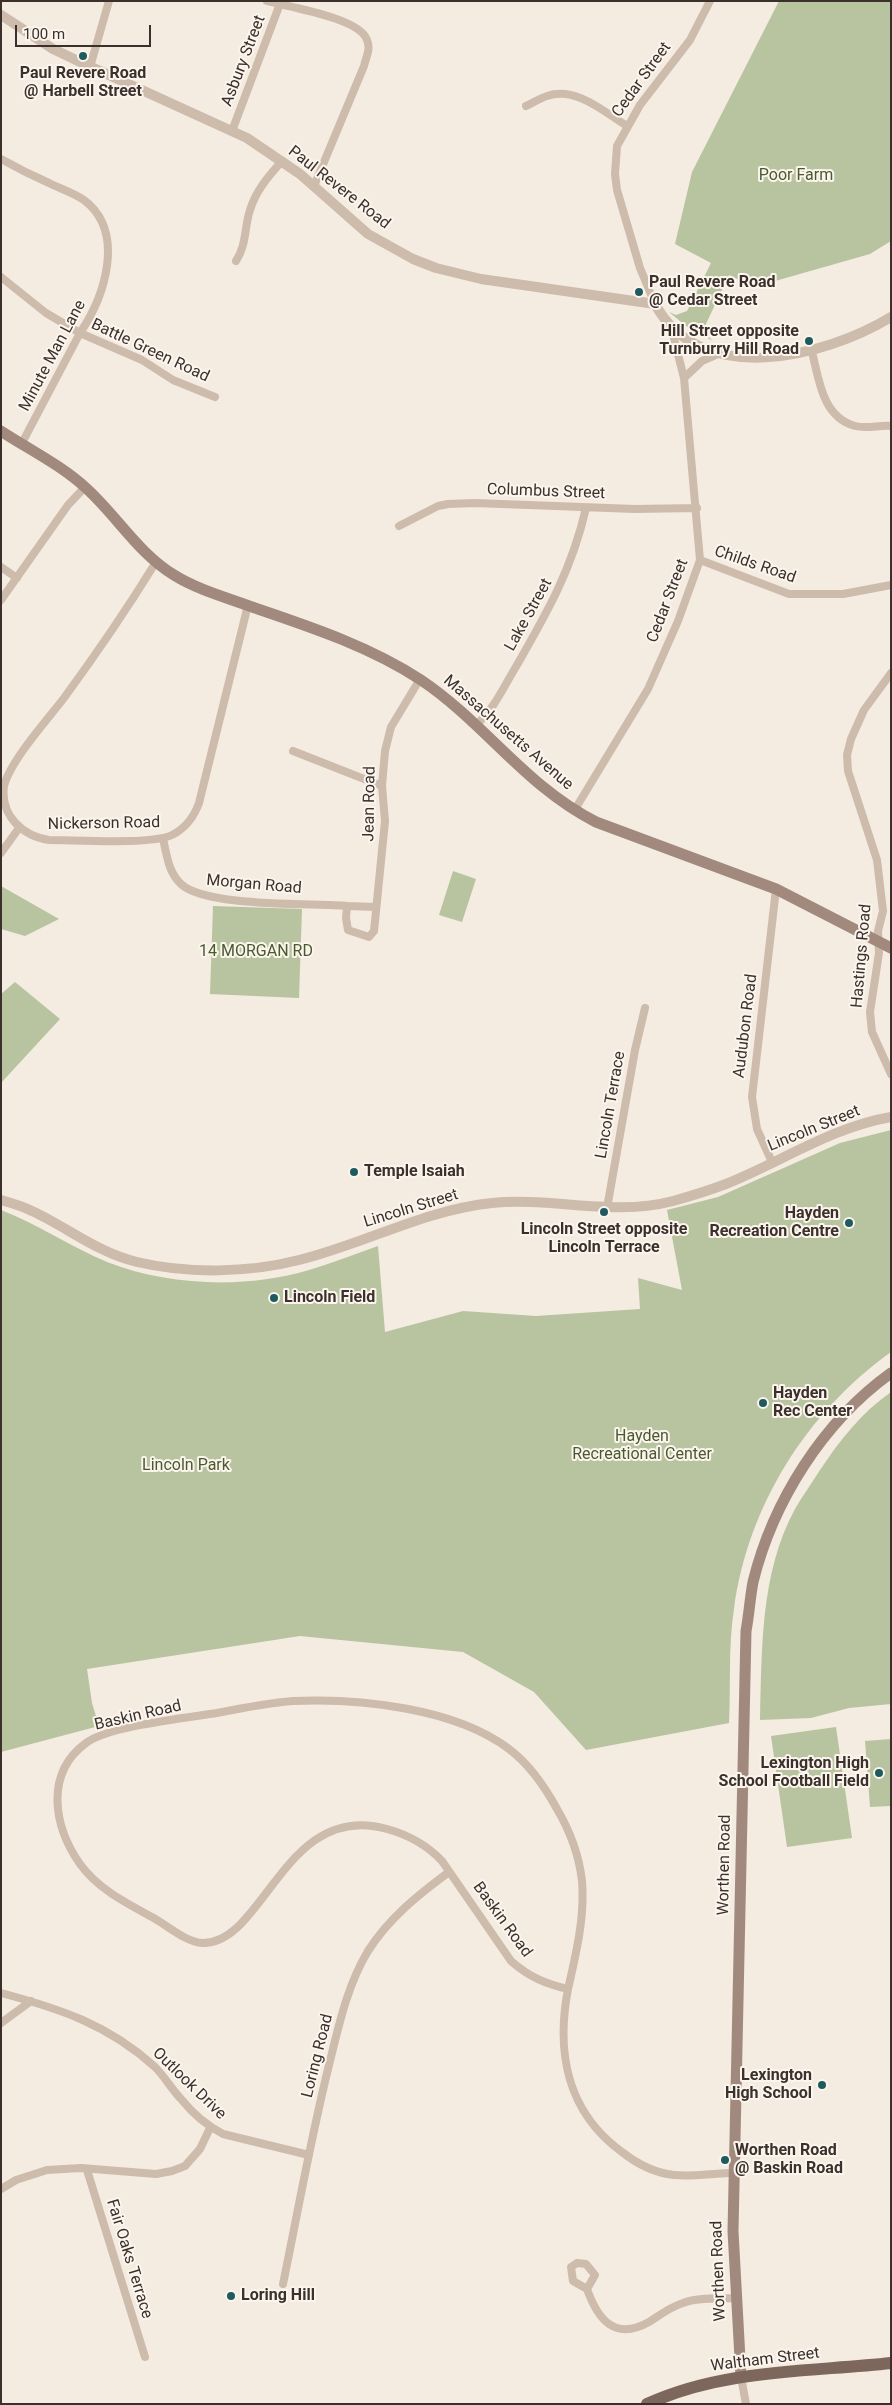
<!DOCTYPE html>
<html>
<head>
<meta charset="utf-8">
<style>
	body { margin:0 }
	#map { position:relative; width:892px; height:2405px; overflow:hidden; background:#f4ebe1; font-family:Roboto,sans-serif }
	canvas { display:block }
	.frame { position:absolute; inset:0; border:2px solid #3b302b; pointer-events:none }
	.scale { position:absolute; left:15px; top:25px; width:136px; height:22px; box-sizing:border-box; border:2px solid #3b302b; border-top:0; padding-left:6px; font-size:15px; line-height:18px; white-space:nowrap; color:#3b302b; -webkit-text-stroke:4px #fbf5ee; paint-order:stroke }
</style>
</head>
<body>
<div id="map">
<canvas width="892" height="2405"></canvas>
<div class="frame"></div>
<div class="scale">100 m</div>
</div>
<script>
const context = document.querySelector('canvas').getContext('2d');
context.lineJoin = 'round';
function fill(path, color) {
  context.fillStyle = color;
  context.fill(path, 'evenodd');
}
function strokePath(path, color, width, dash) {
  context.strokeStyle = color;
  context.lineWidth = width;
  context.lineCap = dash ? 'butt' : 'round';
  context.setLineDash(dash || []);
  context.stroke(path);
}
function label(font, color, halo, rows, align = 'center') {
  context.font = font + ' Roboto,sans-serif';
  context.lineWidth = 4;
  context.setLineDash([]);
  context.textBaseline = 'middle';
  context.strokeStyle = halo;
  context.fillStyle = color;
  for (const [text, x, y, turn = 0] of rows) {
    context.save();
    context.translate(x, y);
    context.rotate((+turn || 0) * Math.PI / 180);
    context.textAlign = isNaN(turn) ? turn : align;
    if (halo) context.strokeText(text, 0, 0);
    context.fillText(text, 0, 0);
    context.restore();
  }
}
fill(new Path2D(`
	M779 1H891V241L870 254 754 287 729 275 705 326 708 336 713 341 686 326 669 312 676 315 687 311 711 263 675 244 692 172Z
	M453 871 476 879 462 922 439 915Z
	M1 886 59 919 25 936 1 929Z
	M213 906 302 909 299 998 210 994Z
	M15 982 60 1019 1 1083V994Z
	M891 1130V1352C806 1413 748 1506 734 1609 728 1646 731 1686 729 1723L586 1750 534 1692 463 1652 300 1636 87 1669 92 1703 99 1726 1 1752V1210C38 1224 71 1247 107 1262 169 1286 245 1289 309 1270 332 1263 355 1254 378 1246L385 1332 463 1311 536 1316 640 1309 638 1278 682 1290 667 1210 718 1197 840 1143Z
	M891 1392V1704L849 1708 811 1718 760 1720C762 1650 760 1573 795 1509 803 1495 812 1483 820 1470 840 1440 861 1413 891 1392Z
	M836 1727 852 1838 787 1847 771 1736Z
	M891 1739V1806L870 1807 865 1741Z`), '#b8c4a0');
strokePath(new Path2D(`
	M267 1C289 7 360 18 367 40 371 49 366 57 364 66L314 186
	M90 67 109 1
	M526 106C533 103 540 98 547 96 576 86 604 112 627 126
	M232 131 281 1
	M1 159C17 168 33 176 49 183 61 189 74 193 84 200 126 232 105 296 80 333L22 443
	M236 261C247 244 244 228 250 210 256 190 269 176 282 161
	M1 277 46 313 80 333 142 360 173 380 215 397
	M655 304 640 268 617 190 615 174 617 146 640 105 690 40 710 1
	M812 352C819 379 822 417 855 426 867 429 879 425 891 426
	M684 378 702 361 720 353
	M399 526 438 506 448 504 475 503 635 509 697 508
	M700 560 789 594H843L891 585
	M156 562C127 609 97 653 64 698 48 719 10 761 4 786 0 816 23 836 49 840 76 840 151 845 172 835 186 828 194 817 199 803L248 605
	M1 567 17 578
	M1 600 68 505 85 487
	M891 673 864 710 851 739 847 755 848 771 877 860 883 911 878 931 879 953 870 1012 872 1032 891 1074
	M476 725C495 708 504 686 517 665 548 611 572 569 586 508
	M293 751 382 786
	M574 811 648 689 678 621 700 560 684 378 671 327
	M163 839C167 855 168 872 181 884 205 907 310 903 347 906
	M1 853 19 828
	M376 907 347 906 346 918 348 930 369 937 374 931 385 821 382 786 385 751 391 727 420 679
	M772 1162 757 1129 752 1097 776 889
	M607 1208 635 1050 645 1008
	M568 1989C576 1954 585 1917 582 1881 579 1855 570 1831 557 1809 545 1787 529 1764 509 1749 455 1708 359 1698 293 1701 267 1703 242 1708 217 1713 185 1718 109 1726 86 1743 44 1774 54 1827 80 1864 98 1889 126 1903 152 1917 167 1925 185 1942 203 1943 264 1944 285 1800 387 1829 409 1835 426 1844 442 1861L511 1961C529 1977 546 1984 568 1989 556 2052 567 2112 622 2152 636 2163 655 2173 674 2175 693 2177 715 2173 734 2173
	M1 1993C61 2009 109 2025 155 2067 165 2077 172 2090 182 2100 193 2114 208 2126 223 2134L309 2155
	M1 2023 31 2001
	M87 2170 145 2357
	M1 2189 16 2180 47 2170 81 2168 156 2174 172 2171 185 2166 200 2149 210 2128
	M283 2284C298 2211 311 2137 329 2065 339 2025 347 1986 368 1951 389 1918 418 1895 449 1872
	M587 2289 573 2281 571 2267 577 2263 586 2264 595 2275 587 2289C598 2320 615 2341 649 2322 660 2315 670 2307 683 2303 699 2297 719 2299 736 2298
	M741 2377 746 2404`), '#cdbbac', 8);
strokePath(new Path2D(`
	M1 15 53 49 76 60 247 138 300 174 368 234 413 259 436 268 481 279 655 304C701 389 825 357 891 317
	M1 1200C11 1203 22 1206 32 1211 67 1227 98 1253 137 1262 188 1274 248 1273 299 1260 364 1244 424 1210 492 1203 553 1197 613 1217 673 1201 691 1196 710 1190 726 1184 781 1162 832 1127 891 1117`), '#cdbbac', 10);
strokePath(new Path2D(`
	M1 431C30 450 61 465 86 488 117 516 138 553 174 575 198 590 228 598 255 608 311 627 371 647 421 680 485 723 525 786 596 822L776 889 891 948
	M741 2377 733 2231 746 1631C749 1615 750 1598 753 1582 773 1501 823 1422 891 1373`), '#a18a7d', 11);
strokePath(new Path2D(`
	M647 2404C723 2369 809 2372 891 2363`), '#7d675c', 12);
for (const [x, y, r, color] of [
	[83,56,5,"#1f5a5e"],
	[639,292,5,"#1f5a5e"],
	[809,341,5,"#1f5a5e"],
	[354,1172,5,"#1f5a5e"],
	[604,1212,5,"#1f5a5e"],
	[849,1223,5,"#1f5a5e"],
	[274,1298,5,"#1f5a5e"],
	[763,1403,5,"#1f5a5e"],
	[879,1773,5,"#1f5a5e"],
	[822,2085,5,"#1f5a5e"],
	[725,2160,5,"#1f5a5e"],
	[231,2296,5,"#1f5a5e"]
]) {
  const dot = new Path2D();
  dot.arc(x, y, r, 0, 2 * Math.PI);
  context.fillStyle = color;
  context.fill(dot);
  strokePath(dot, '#fbf5ee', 2);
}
label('16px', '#3b302b', '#fbf5ee', [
	["Asbury Street",244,61,-69],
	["Cedar Street",642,80,-54],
	["Paul Revere Road",339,188,38],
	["Battle Green Road",150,351,25],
	["Minute Man Lane",53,356,-62],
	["Columbus Street",546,492,2],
	["Childs Road",755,565,19],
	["Cedar Street",668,601,-69],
	["Lake Street",529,615,-61],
	["Massachusetts Avenue",508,733,41],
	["Jean Road",370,804,-89],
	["Nickerson Road",104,824,-1],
	["Morgan Road",254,885,5],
	["Hastings Road",862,956,-85],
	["Audubon Road",746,1026,-83],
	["Lincoln Terrace",611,1105,-80],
	["Lincoln Street",814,1129,-22],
	["Lincoln Street",411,1209,-17],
	["Baskin Road",138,1716,-13],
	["Worthen Road",725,1865,-89],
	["Baskin Road",502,1920,54],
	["Loring Road",318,2056,-76],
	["Outlook Drive",189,2084,44],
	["Fair Oaks Terrace",129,2259,73],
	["Worthen Road",719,2271,-92],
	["Waltham Street",765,2360,-7]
]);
label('bold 16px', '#3b302b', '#fbf5ee', [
	["Paul Revere Road",83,74,"center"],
	["@ Harbell Street",83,92,"center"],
	["Paul Revere Road",649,283],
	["@ Cedar Street",649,301],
	["Hill Street opposite",799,332,"right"],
	["Turnburry Hill Road",799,350,"right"],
	["Temple Isaiah",364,1172],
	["Hayden",839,1214,"right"],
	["Recreation Centre",839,1232,"right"],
	["Lincoln Street opposite",604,1230,"center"],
	["Lincoln Terrace",604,1248,"center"],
	["Lincoln Field",284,1298],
	["Hayden",773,1394],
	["Rec Center",773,1412],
	["Lexington High",869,1764,"right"],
	["School Football Field",869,1782,"right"],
	["Lexington",812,2076,"right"],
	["High School",812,2094,"right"],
	["Worthen Road",735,2151],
	["@ Baskin Road",735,2169],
	["Loring Hill",241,2296]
], 'left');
label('16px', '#4a5a2e', '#fbf5ee', [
	["Poor Farm",796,176],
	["14 MORGAN RD",256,952],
	["Hayden",642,1437],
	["Recreational Center",642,1455],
	["Lincoln Park",186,1466]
]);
</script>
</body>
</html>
